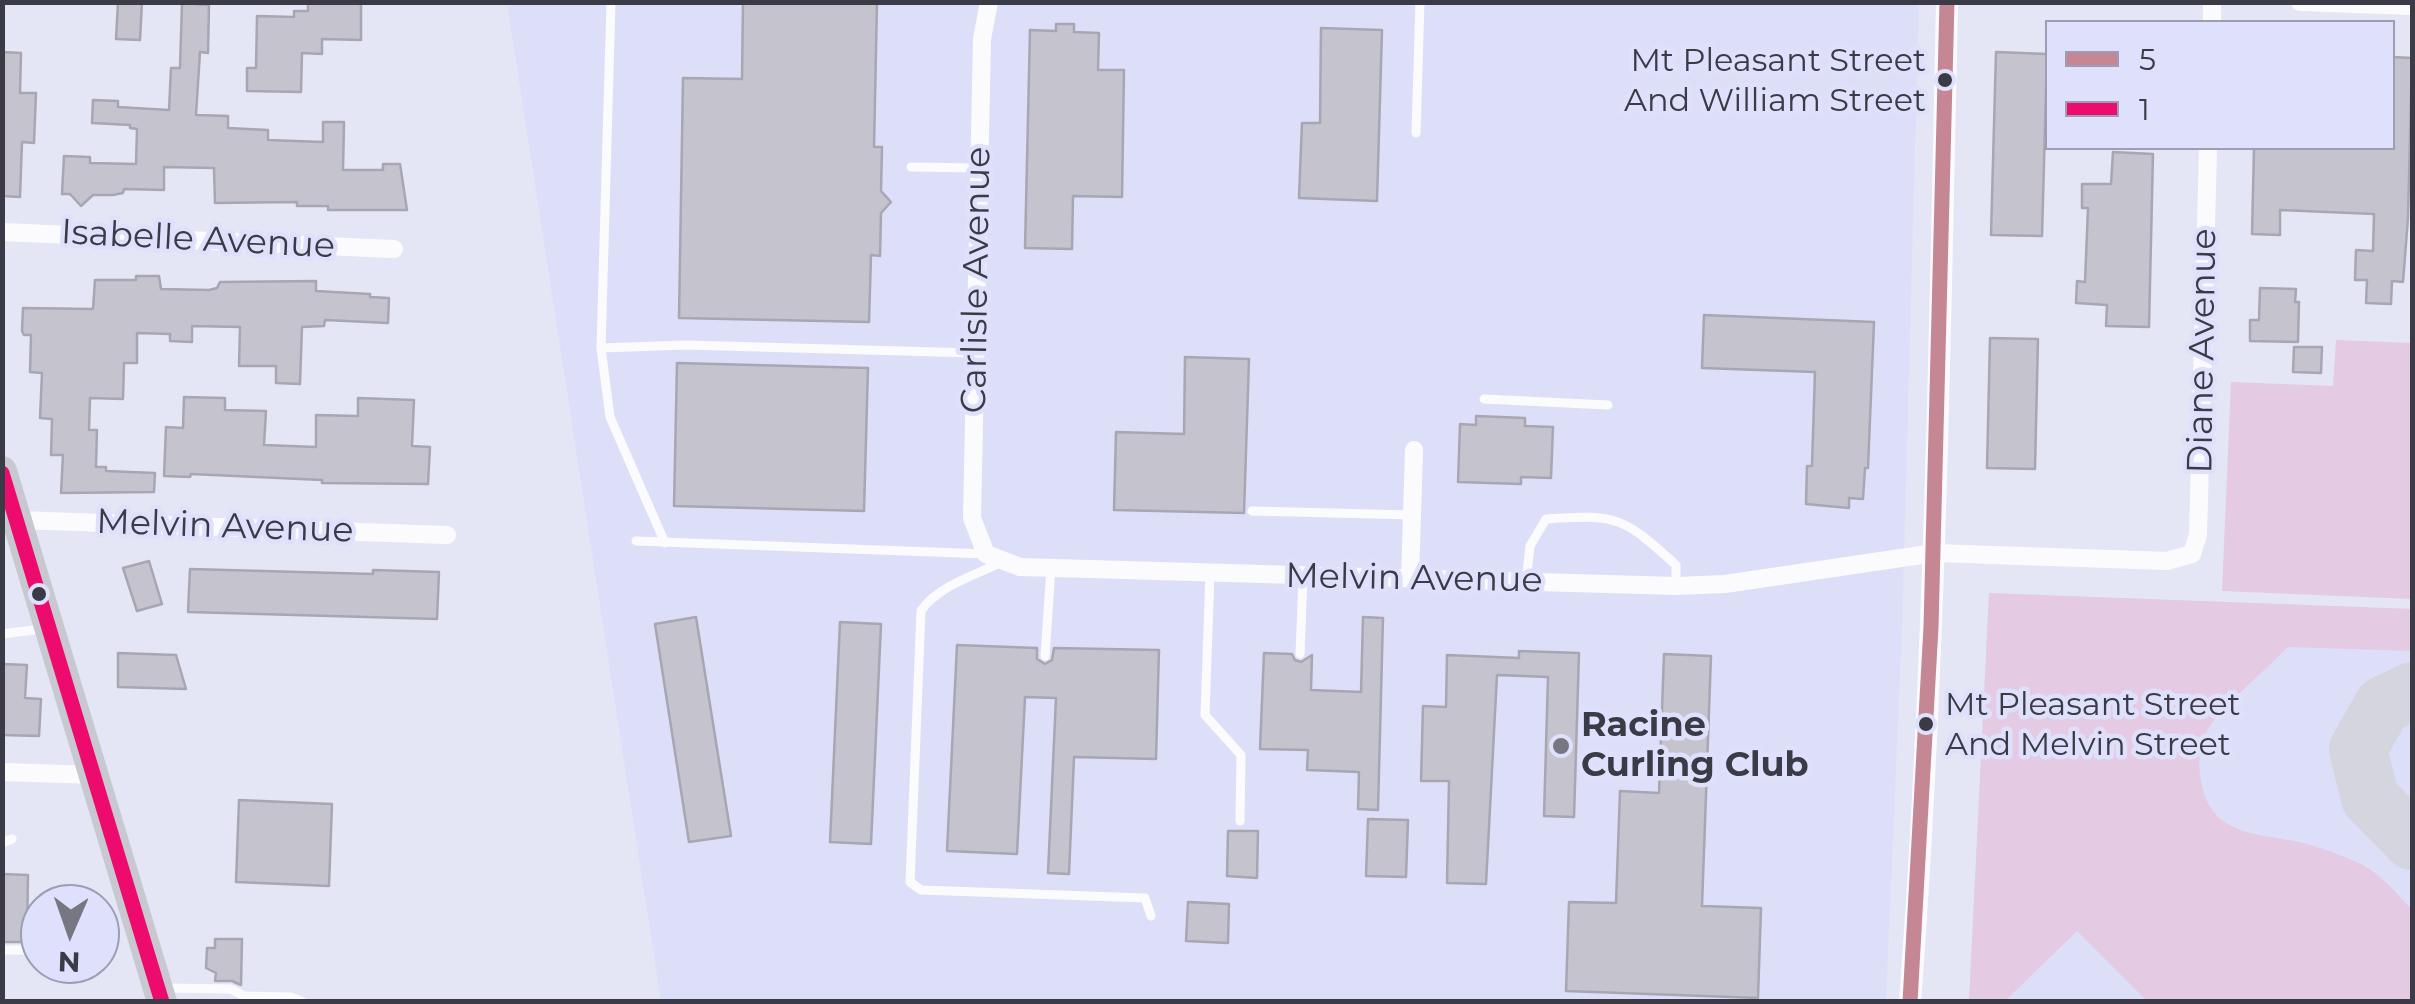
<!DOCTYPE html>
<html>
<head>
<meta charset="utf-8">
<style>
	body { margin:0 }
	#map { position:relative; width:2415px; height:1004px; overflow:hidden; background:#e5e6f5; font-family:Montserrat,sans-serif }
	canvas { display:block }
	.frame { position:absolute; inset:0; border:5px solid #3a3b46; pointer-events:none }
	.legend { position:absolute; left:2045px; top:20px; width:350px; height:130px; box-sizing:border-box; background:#dfe0fb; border:2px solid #9d9eb3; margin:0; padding:12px 18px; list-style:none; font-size:30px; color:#3a3b46 }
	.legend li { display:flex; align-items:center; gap:20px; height:50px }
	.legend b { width:50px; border:2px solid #9d9eb3 }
	.north { position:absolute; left:20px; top:884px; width:100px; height:100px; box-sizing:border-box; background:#dfe0fb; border:2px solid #9d9eb3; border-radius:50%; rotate:182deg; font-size:28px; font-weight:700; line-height:40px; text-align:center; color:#3a3b46 }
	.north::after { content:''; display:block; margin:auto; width:35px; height:45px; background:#767783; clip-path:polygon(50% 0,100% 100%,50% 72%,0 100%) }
</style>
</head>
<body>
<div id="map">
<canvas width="2415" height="1004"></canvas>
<div class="frame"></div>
<ul class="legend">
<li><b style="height:12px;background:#c68795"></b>5</li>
<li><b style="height:12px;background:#ed0b6d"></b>1</li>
</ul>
<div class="north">N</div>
</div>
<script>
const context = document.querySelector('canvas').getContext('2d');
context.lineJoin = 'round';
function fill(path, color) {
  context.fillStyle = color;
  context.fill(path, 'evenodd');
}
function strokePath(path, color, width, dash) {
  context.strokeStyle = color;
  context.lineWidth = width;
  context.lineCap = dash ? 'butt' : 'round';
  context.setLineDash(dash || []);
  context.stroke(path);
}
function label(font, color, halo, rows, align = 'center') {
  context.font = font + ' Montserrat,sans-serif';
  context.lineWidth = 9;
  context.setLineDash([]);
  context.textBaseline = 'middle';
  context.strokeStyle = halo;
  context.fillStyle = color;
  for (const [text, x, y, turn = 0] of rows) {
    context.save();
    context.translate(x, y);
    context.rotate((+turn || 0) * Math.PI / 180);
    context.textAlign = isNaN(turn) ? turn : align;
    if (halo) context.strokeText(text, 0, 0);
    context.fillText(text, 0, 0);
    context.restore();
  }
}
fill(new Path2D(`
	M507 3H1919L1902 630 1886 1001H661Z
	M1989 593 2412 609V1001L1969 1002Z`), '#dddff8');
fill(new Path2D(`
	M2336 340 2412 343V599L2222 591 2231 382 2333 386Z
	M1989 593 2412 609V651L2288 647C2263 672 2234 696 2212 723 2201 738 2198 757 2200 774 2207 838 2256 832 2303 843 2323 848 2343 856 2361 864 2381 874 2397 894 2412 910V1001H2147L2077 931 2005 1001H1969Z`), '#e4cae3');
strokePath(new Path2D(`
	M2412 691 2383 705 2358 749 2370 798 2412 841`), '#d4d5de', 58);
const building = new Path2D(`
	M118 2H142L140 40 116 39Z
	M342 2H361V40L322 39V54L302 53 301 92 247 91V68H256L257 16 294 17V11H308V3Z
	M743 2H877L874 147H882L881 191 891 202 881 213 880 256 871 255 869 322 679 318 683 78 742 79Z
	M182 3 209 5 208 53 200 52 196 115 228 116V128L268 130V140L323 142V122H344L343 170H383V164H400L407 210H328V206H297V202L215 203 214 168 164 167V190L124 189 123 193 113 195H93L81 206 70 194H62L64 156 90 157V163L136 164 137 129 130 128V125L92 123 93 100 118 101V107L169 110 171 68H180Z
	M1056 24H1074V32L1099 33 1098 70H1124L1122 197 1073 196 1072 249 1025 248 1030 30 1056 31Z
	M1321 28 1382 30 1377 201 1299 198 1302 123H1320Z
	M2 52 21 53 20 93H36L34 143 22 142 20 197 2 196Z
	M1996 52 2047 54 2042 236 1991 235Z
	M2392 57 2412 58 2408 218 2403 282 2392 281 2391 304 2366 303 2367 280H2355L2356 250 2373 251 2374 214 2280 210V235L2252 234 2254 148H2392Z
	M2113 152 2153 154 2149 327 2106 326 2107 305 2076 303 2077 281 2085 282 2088 208H2082V184H2111Z
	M136 276H159L161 289 209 290 217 288 220 282 316 281V291L370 294V297L389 298 388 323 325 320 324 326 302 327 300 384 276 383V366H239L240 327 192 326V342L170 341V334L137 333V363H124L123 399 90 398 89 430H97L96 467H106V471L155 473 154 492 61 493 63 455H51L52 419 40 418 42 373 30 372 31 335H24L22 331 23 308 93 309 95 280H136Z
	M2260 288 2296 289 2295 302H2299L2298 342 2250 341V320H2259Z
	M1704 315 1874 322 1868 468H1865L1863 499 1849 498V508L1806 504 1807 466H1812L1815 372 1702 368Z
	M1990 338 2038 339 2035 469 1987 468Z
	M2294 347H2322L2321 373 2293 372Z
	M1185 357 1249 359 1244 513 1114 510 1116 432 1184 434Z
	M677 363 868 368 864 511 674 506Z
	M184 397 225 398V410L266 411 264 445 316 447V415L358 416V398L414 400 412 446 430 447 428 484 322 483V480L191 474 190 477 164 476 166 427 183 428Z
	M1476 416 1525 418V426L1553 427 1551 478 1521 477V484L1458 482 1460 424 1476 425Z
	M149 561 162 604 137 611 123 568Z
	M190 569 373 574V570L439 572 437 619 188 612Z
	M696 617 731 836 689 842 655 624Z
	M1363 617 1383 618 1378 810 1358 809 1359 772 1307 770 1308 750 1260 749 1264 653 1292 654 1295 660 1301 662 1312 655 1311 690 1361 692Z
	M840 622 881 624 871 844 830 842Z
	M957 645 1037 648V659L1045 664 1052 660 1054 648 1159 650 1156 759 1074 757 1069 874 1048 873 1056 698 1025 697 1017 854 947 851Z
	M1519 651 1579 653 1574 817 1544 816 1548 677 1497 675 1486 884 1447 883 1449 781H1421L1423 706 1446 707 1447 655 1519 658Z
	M118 653 176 655 186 689 118 687Z
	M1664 654 1711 656 1702 906 1761 908 1758 998 1566 991 1569 902 1616 903 1620 791 1659 793Z
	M2 664 27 665 25 698 41 699 39 736 2 735Z
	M239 800 332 804 329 886 236 882Z
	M1368 819 1408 820 1406 877 1366 876Z
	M1228 831H1258L1257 878 1227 876Z
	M2 874 28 875 27 942H2Z
	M1188 902 1229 904 1228 943 1186 941Z
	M215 939H242L241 985 232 981H215L216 973 206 968 207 948H215Z`);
fill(building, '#c5c3ce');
strokePath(building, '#a8a6b2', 2.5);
strokePath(new Path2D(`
	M611 2 601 348 610 417 665 543
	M1416 133 1420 2
	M911 167 979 168
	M601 348 686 345 974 353
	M1484 399 1608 405
	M1252 511 1413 515
	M636 541 986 554
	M1002 562C977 574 936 587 921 611L910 882 921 890 1145 898 1151 916
	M1210 573 1205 715 1241 755 1240 821
	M1526 582 1530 546 1546 519C1618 514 1623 517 1676 565V586
	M2 634 42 629
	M1300 654 1303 577
	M1045 656 1051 568
	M2 843 12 839
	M2 950H40
	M166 988 231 989 244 996 291 997 303 1002`), '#fbfbfe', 9);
strokePath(new Path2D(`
	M989 2 982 39 972 518 986 554 1020 567 1676 586 1725 584 1935 553 2167 561 2192 554 2198 535 2208 148
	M2300 2 2412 6
	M2212 22V2
	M2 232 394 249
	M18 520 447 535
	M1410 580 1414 450
	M2 772 94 775`), '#fbfbfe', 18);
strokePath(new Path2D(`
	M1910 1002C1935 669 1940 336 1947 2`), '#fbfbfe', 22);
strokePath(new Path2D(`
	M2 471 162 1002`), '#c8c9d0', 30);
strokePath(new Path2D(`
	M1910 1002 1931 627 1947 2`), '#c68795', 15);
strokePath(new Path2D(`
	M2 473 162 1002`), '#ed0b6d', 15);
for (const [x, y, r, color] of [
	[1945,80,9,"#3a3b46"],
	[39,594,9,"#3a3b46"],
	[1926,724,9,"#3a3b46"],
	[1561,746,10,"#767783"]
]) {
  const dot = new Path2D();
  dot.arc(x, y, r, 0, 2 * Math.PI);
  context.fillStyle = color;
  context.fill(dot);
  strokePath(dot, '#dfe0fb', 4);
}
label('32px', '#3a3b46', '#dfe0fb', [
	["Mt Pleasant Street",1926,62],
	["And William Street",1926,102],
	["Mt Pleasant Street",1945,706,"left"],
	["And Melvin Street",1945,746,"left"]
], 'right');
label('35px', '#3a3b46', '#dfe0fb', [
	["Isabelle Avenue",198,240,3],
	["Carlisle Avenue",977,280,-89],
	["Diane Avenue",2203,351,-89],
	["Melvin Avenue",225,527,2],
	["Melvin Avenue",1414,579,1]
]);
label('bold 35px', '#3a3b46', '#dfe0fb', [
	["Racine",1581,726],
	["Curling Club",1581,766]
], 'left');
</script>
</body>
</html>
